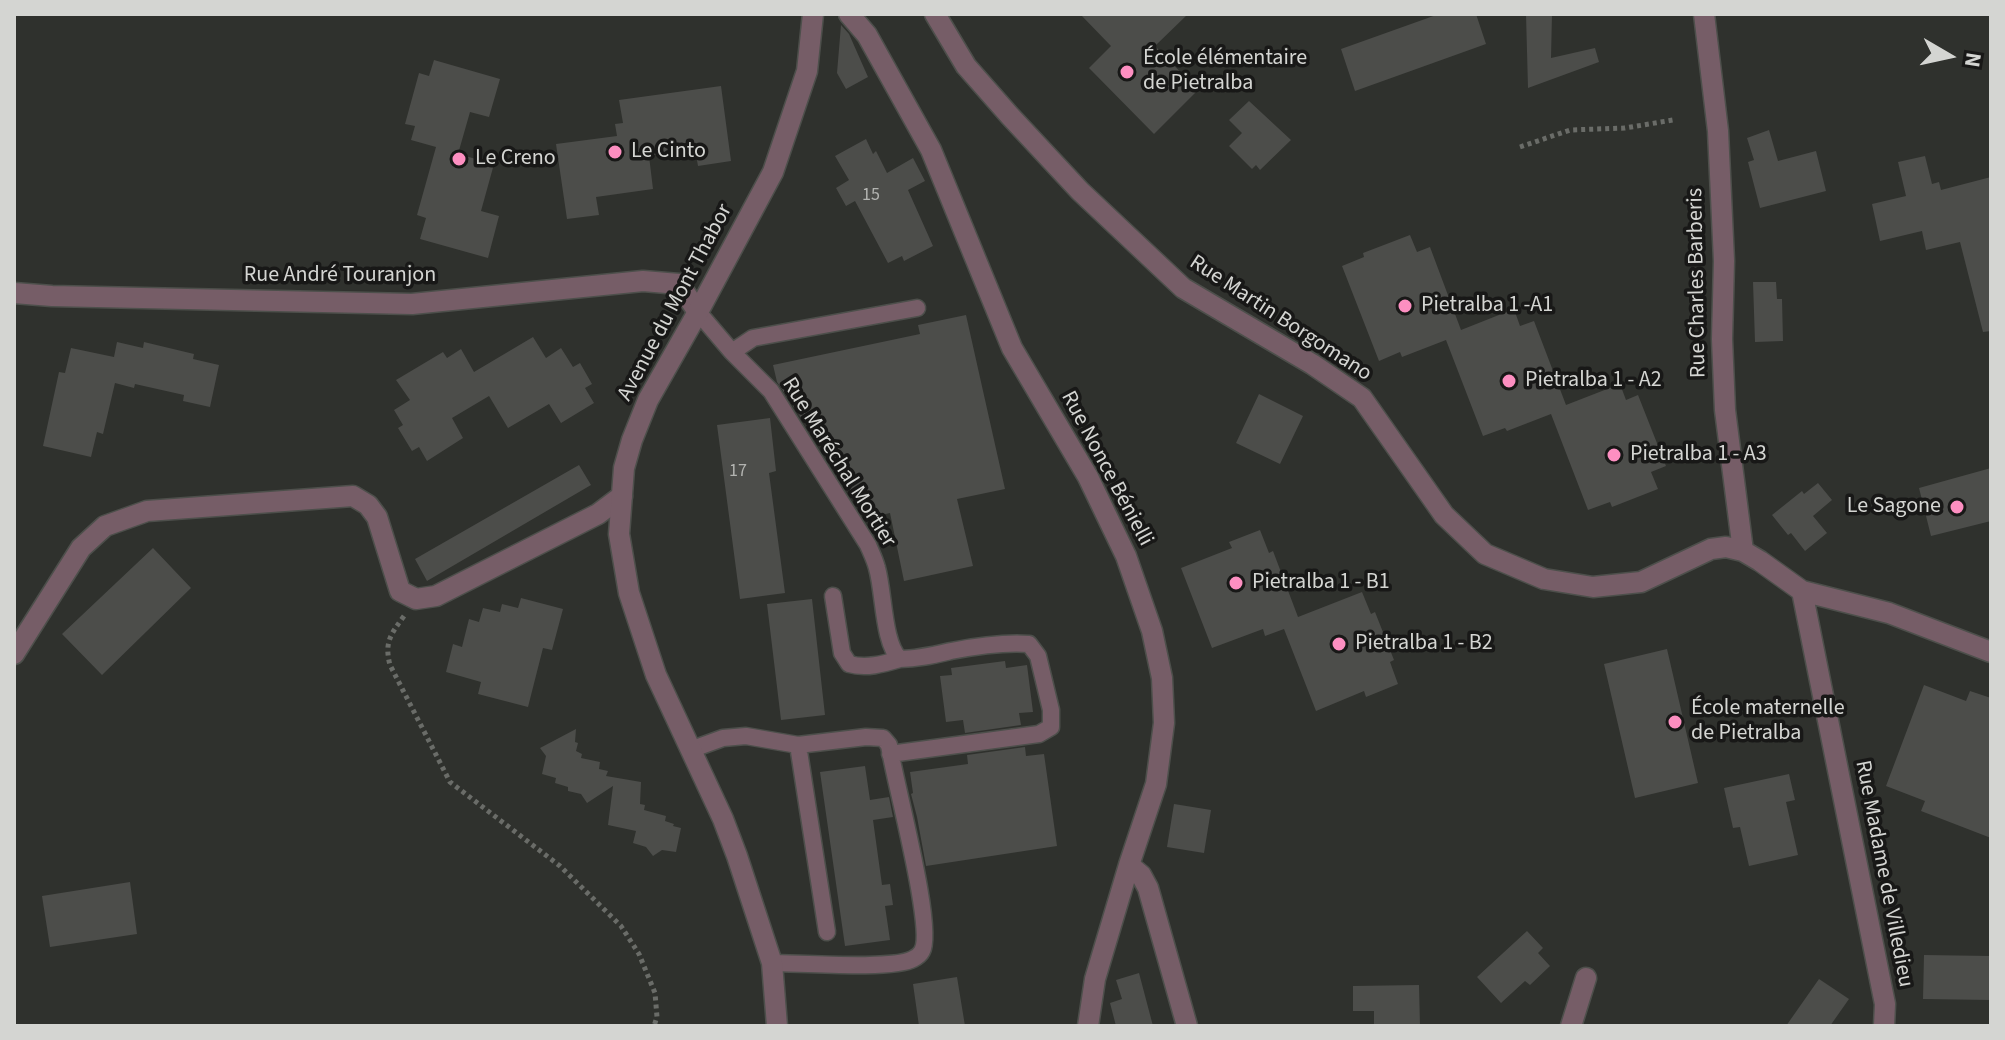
<!DOCTYPE html>
<html>
<head>
<meta charset="utf-8">
<style>
	body { margin:0 }
	#map { position:relative; width:2005px; height:1040px; overflow:hidden; background:#2f312d; font-family:"Source Sans 3",sans-serif }
	canvas { display:block }
	.frame { position:absolute; inset:0; border:16px solid #d4d5d2; pointer-events:none }
	.north { position:absolute; left:1909px; top:16px; width:80px; height:80px; -webkit-text-stroke:6px #181817; paint-order:stroke; rotate:99deg; font-size:22px; font-weight:700; line-height:32px; text-align:center; color:#d4d5d2 }
	.north::after { content:''; display:block; margin:auto; width:28px; height:36px; background:#d4d5d2; clip-path:polygon(50% 0,100% 100%,50% 72%,0 100%) }
</style>
</head>
<body>
<div id="map">
<canvas width="2005" height="1040"></canvas>
<div class="frame"></div>
<div class="north">N</div>
</div>
<script>
const context = document.querySelector('canvas').getContext('2d');
context.lineJoin = 'round';
function fill(path, color) {
  context.fillStyle = color;
  context.fill(path, 'evenodd');
}
function strokePath(path, color, width, dash) {
  context.strokeStyle = color;
  context.lineWidth = width;
  context.lineCap = dash ? 'butt' : 'round';
  context.setLineDash(dash || []);
  context.stroke(path);
}
function label(font, color, halo, rows, align = 'center') {
  context.font = font + ' "Source Sans 3",sans-serif';
  context.lineWidth = 7;
  context.setLineDash([]);
  context.textBaseline = 'middle';
  context.strokeStyle = halo;
  context.fillStyle = color;
  for (const [text, x, y, turn = 0] of rows) {
    context.save();
    context.translate(x, y);
    context.rotate((+turn || 0) * Math.PI / 180);
    context.textAlign = isNaN(turn) ? turn : align;
    if (halo) context.strokeText(text, 0, 0);
    context.fillText(text, 0, 0);
    context.restore();
  }
}
fill(new Path2D(`
	M1080 14H1188L1155 46 1198 90 1154 134 1089 68 1111 46Z
	M1439 14H1476L1486 44 1355 91 1341 49Z
	M1526 14H1552L1551 58 1595 48 1599 62 1528 88Z
	M841 25 849 34 868 77 846 89 837 73Z
	M434 60 500 79 489 117 470 112 458 154 494 164 481 211 499 216 488 258 420 239 426 218 417 215 436 147 411 140 415 126 405 124 419 73 429 76Z
	M721 86 731 161 698 166 695 149 649 156 653 189 596 197 599 215 567 219 556 144 617 136 615 124 623 123 619 100Z
	M1249 101 1291 140 1260 170 1256 165 1252 169 1229 146 1242 133 1229 120Z
	M1769 130 1778 161 1816 151 1826 191 1760 208 1748 162 1754 160 1747 138Z
	M866 139 873 154 876 151 887 173 913 158 925 181 908 190 933 246 904 261 902 256 888 263 855 201 846 206 836 188 849 180 835 156Z
	M1925 156 1932 184 1939 182 1941 190 1991 177V331L1983 332 1960 242 1926 250 1922 231 1880 241 1872 204 1906 196 1898 162Z
	M1410 235 1417 252 1430 247 1461 330 1514 309 1520 326 1534 321 1566 405 1620 384 1626 400 1638 395 1666 466 1651 472 1658 489 1612 507 1610 502 1588 510 1551 414 1507 431 1505 428 1483 436 1446 340 1402 357 1400 352 1379 361 1342 266 1364 257 1363 253Z
	M1753 282H1776L1777 299H1782L1783 341 1755 342Z
	M966 315 1005 489 957 499 973 566 904 581 890 513 869 518 777 382 773 365 920 334 918 325Z
	M533 337 546 358 561 348 573 367 580 363 592 384 585 388 594 403 561 423 549 404 508 428 489 396 452 418 463 438 427 461 419 447 412 451 398 428 403 425 394 410 410 400 396 380 443 352 447 358 461 349 474 372Z
	M117 342 143 348 144 342 194 354 193 359 219 365 210 407 183 401 184 395 135 384 134 388 115 383 103 434 97 432 91 457 43 446 59 372 65 373 71 348 114 357Z
	M1259 394 1303 416 1280 464 1236 443Z
	M770 418 776 471 769 473 785 593 740 599 717 425Z
	M579 465 591 485 427 581 415 559Z
	M1991 468V521L1931 536 1919 488Z
	M1818 483 1832 500 1813 516 1827 533 1805 551 1791 533 1788 535 1772 515 1802 491 1804 494Z
	M1260 530 1269 553 1273 551 1298 617 1362 592 1371 614 1375 612 1394 660 1390 662 1398 684 1366 697 1364 691 1316 711 1284 629 1265 636 1263 629 1212 648 1181 568 1232 548 1229 542Z
	M153 548 191 588 102 675 62 634Z
	M521 598 563 609 552 650 543 648 528 707 478 694 481 682 446 672 453 644 462 647 469 619 479 622 483 608 500 612 502 604 518 608Z
	M812 599 825 715 781 720 767 604Z
	M1667 649 1698 783 1635 798 1604 664Z
	M1005 661 1006 668 1027 665 1033 712 1019 713 1021 725 965 733 963 720 946 722 940 676 952 675 951 668Z
	M1924 685 1966 701 1970 691 1991 698V838L1921 811 1925 801 1886 786Z
	M576 729 575 742 578 743 576 751 582 754 581 758 600 762 599 769 608 771 606 776 641 782 640 804 645 805 644 810 666 816 665 821 674 824 673 826 681 828 676 852 662 850 653 856 646 847 633 843 636 831 608 825 613 786 587 803 581 794 568 791V787L555 783 556 778 542 774 546 756 540 748Z
	M1025 747 1026 756 1044 754 1057 846 926 866 917 817 911 794 913 793 910 772 968 764 967 755Z
	M865 766 870 800 889 797 893 817 873 820 882 885 890 884 893 905 885 906 890 940 845 946 820 772Z
	M1789 774 1795 800 1786 802 1798 855 1749 866 1740 827 1733 828 1724 788Z
	M1174 804 1211 810 1204 853 1167 847Z
	M130 882 137 934 50 947 42 896Z
	M1527 931 1543 948 1538 953 1550 966 1530 985 1525 981 1501 1003 1477 977Z
	M1924 955 1991 956V1000L1923 999Z
	M1139 973 1153 1026H1116L1110 1003 1122 999 1116 980Z
	M957 977 965 1026H919L913 984Z
	M1819 979 1849 999 1830 1026H1786Z
	M1419 985 1420 1026H1374V1011H1353V986Z`), '#4c4d4a');
const service = new Path2D(`
	M698 312 732 352 771 391 868 545C871 552 875 560 877 568 884 592 883 644 900 659 918 659 934 655 951 651 977 646 1003 642 1029 644L1038 656 1051 710V727L1039 734 890 754
	M732 352 753 338 917 308
	M833 596 842 653 849 664C866 669 883 664 900 659
	M798 745 827 932
	M690 750 723 738 746 736 798 745 866 737 883 738 889 745C894 779 935 929 922 951 920 955 917 957 913 959 894 970 799 963 772 963`);
const minor = new Path2D(`
	M849 14 867 35 931 150 1012 348 1088 477 1126 556 1152 631 1162 678 1164 723 1156 784 1129 865 1095 979 1088 1026
	M935 14 966 66 1010 116 1080 191 1183 288 1312 364 1362 398 1444 515 1485 554 1544 579 1593 587 1641 582 1711 549 1726 547 1743 551 1760 561 1802 591 1889 613 1991 652
	M1704 14 1718 131 1724 261 1722 339 1725 410 1743 551
	M14 293 52 296 412 304 643 281 679 284 698 312
	M1802 591 1885 1004 1884 1026
	M14 654 81 548 105 526 147 511 353 496 368 505 377 517 400 591 416 599 436 596 598 514 622 496
	M1129 865 1141 875 1148 888 1187 1026
	M1571 1026 1586 978`);
const tertiary = new Path2D(`
	M777 1026 772 963 737 856 723 819 656 675 629 593 619 534 624 468 632 440 648 400 698 312 773 172 807 71 813 14`);
strokePath(service, '#4d4f4b', 19);
strokePath(minor, '#4d4f4b', 23);
strokePath(tertiary, '#4d4f4b', 23);
strokePath(new Path2D(`
	M1520 147 1570 130 1625 128 1673 120
	M404 616C391 634 384 642 390 665L450 782 560 866 621 926 639 954 655 993 657 1017 654 1026`), '#6a6c68', 5, [4, 4]);
strokePath(service, '#765d67', 16);
strokePath(minor, '#765d67', 20);
strokePath(tertiary, '#765d67', 20);
for (const [x, y, r, color] of [
	[1127,72,8,"#fd8fc1"],
	[615,152,8,"#fd8fc1"],
	[459,159,8,"#fd8fc1"],
	[1405,306,8,"#fd8fc1"],
	[1509,381,8,"#fd8fc1"],
	[1614,455,8,"#fd8fc1"],
	[1957,507,8,"#fd8fc1"],
	[1236,583,8,"#fd8fc1"],
	[1339,644,8,"#fd8fc1"],
	[1675,722,8,"#fd8fc1"]
]) {
  const dot = new Path2D();
  dot.arc(x, y, r, 0, 2 * Math.PI);
  context.fillStyle = color;
  context.fill(dot);
  strokePath(dot, '#181817', 3);
}
label('18px', '#b2b3b0', null, [
	["15",871,196],
	["17",738,472]
]);
label('22px', '#d4d5d2', '#181817', [
	["École élémentaire",1143,59],
	["de Pietralba",1143,84],
	["Le Cinto",631,152],
	["Le Creno",475,159],
	["Pietralba 1 -A1",1421,306],
	["Pietralba 1 - A2",1525,381],
	["Pietralba 1 - A3",1630,455],
	["Le Sagone",1941,507,"right"],
	["Pietralba 1 - B1",1252,583],
	["Pietralba 1 - B2",1355,644],
	["École maternelle",1691,709],
	["de Pietralba",1691,734]
], 'left');
label('22px', '#d4d5d2', '#181817', [
	["Rue André Touranjon",340,276],
	["Rue Charles Barberis",1698,283,-91],
	["Avenue du Mont Thabor",676,303,-62],
	["Rue Martin Borgomano",1280,319,33],
	["Rue Maréchal Mortier",838,463,58],
	["Rue Nonce Bénielli",1106,469,62],
	["Rue Madame de Villedieu",1883,874,79]
]);
</script>
</body>
</html>
